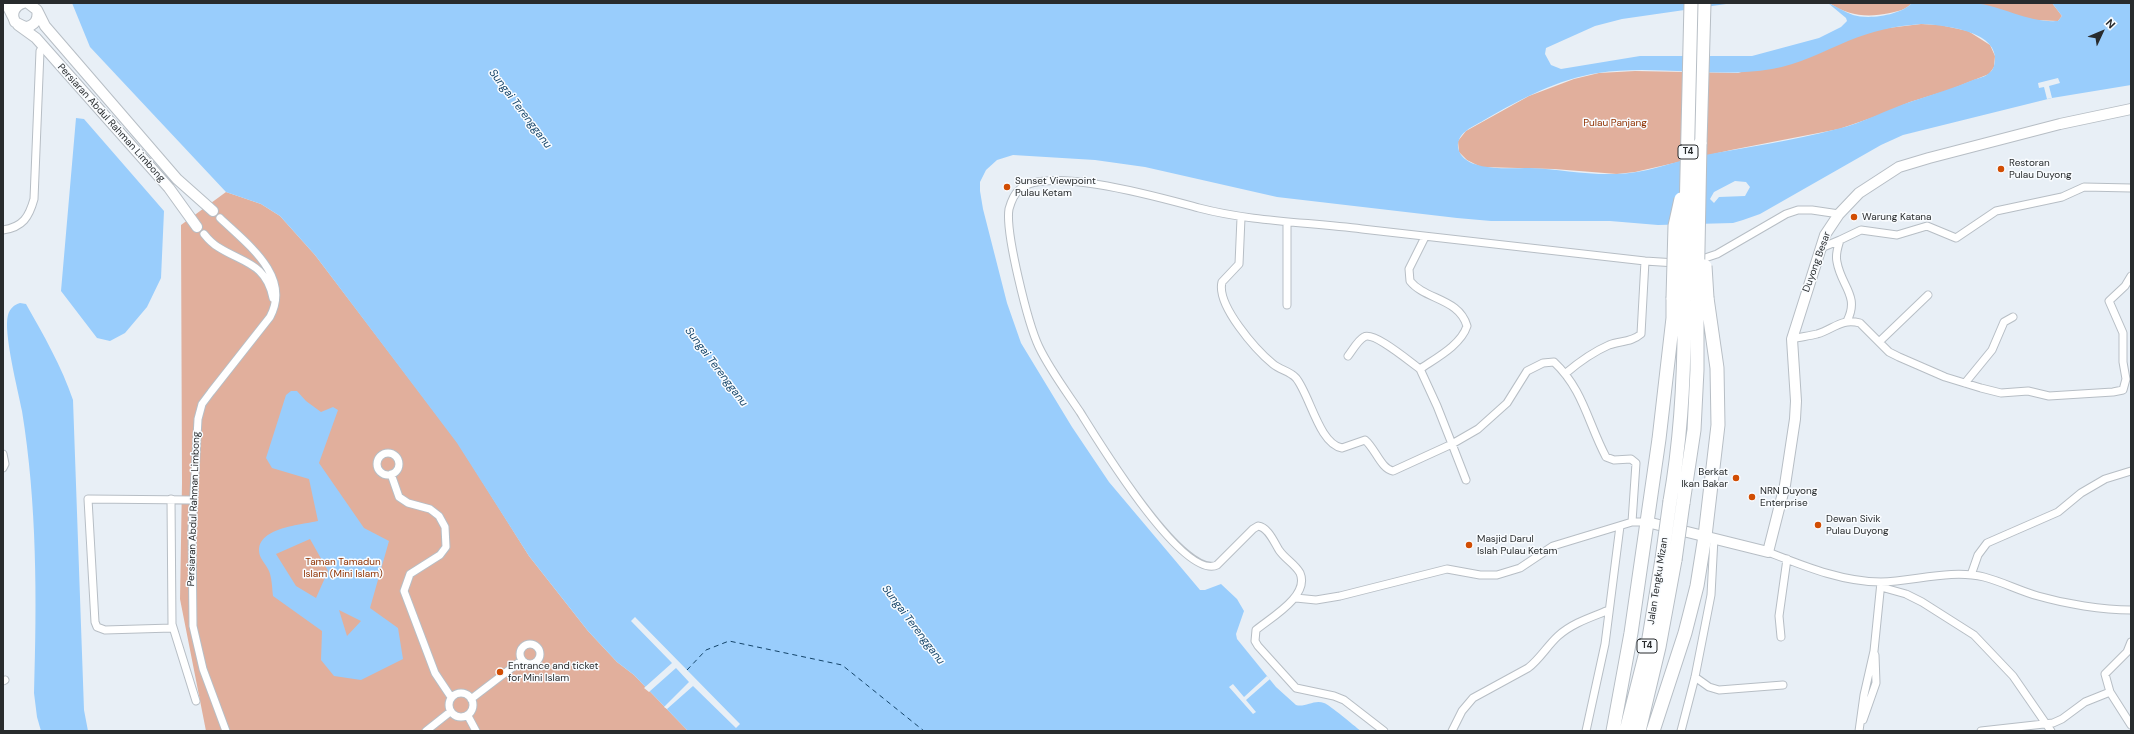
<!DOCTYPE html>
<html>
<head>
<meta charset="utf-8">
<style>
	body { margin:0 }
	#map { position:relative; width:2134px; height:734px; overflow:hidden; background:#e8eff6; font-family:"DM Sans",sans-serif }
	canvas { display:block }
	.frame { position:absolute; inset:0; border:4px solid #282b2d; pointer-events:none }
	.north { position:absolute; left:2082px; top:12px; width:40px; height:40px; -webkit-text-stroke:3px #f9fcff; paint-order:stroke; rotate:46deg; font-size:11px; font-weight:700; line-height:16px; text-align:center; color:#282b2d }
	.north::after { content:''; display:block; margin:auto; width:14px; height:18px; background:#282b2d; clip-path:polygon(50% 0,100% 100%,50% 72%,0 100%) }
</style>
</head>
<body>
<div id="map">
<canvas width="2134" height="734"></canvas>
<div class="frame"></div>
<div class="north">N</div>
</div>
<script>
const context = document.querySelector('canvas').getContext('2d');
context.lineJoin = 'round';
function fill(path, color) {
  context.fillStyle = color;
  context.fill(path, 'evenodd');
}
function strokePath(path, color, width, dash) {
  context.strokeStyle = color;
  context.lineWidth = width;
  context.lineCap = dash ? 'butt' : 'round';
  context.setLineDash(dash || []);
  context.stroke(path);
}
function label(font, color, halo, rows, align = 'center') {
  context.font = font + ' "DM Sans",sans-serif';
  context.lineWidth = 3;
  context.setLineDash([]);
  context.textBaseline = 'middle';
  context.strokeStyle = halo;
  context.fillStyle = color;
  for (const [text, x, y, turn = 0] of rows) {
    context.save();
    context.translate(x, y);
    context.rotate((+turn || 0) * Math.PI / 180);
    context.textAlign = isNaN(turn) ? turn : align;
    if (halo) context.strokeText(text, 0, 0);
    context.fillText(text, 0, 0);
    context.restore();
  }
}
fill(new Path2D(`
	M1829 3H1912C1905 10 1899 11 1890 13 1867 18 1849 16 1829 3Z
	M1975 3H2052L2062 16 2058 21 2033 20Z
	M1921 24 1940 25 1968 31 1990 45 1995 56 1994 67 1989 74 1949 90 1910 102 1877 116 1839 129 1731 150 1635 172 1617 174 1554 169 1481 167 1467 160 1459 152 1458 141 1466 131 1529 96 1574 79 1599 73 1635 71 1738 73 1880 29Z
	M226 192 261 204 280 216 315 255 458 443 529 556 588 631 617 662 634 675 688 731H206L180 599 182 483 181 225Z`), '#e1af9c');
fill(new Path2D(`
	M72 3H1733L1622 19 1595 26 1546 48 1545 54 1551 65 1561 69 1640 56H1752L1819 38 1841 27 1847 21 1846 18 1828 3C1836 6 1844 12 1853 15 1869 20 1901 15 1912 3 1932 3 1954 1 1974 3 2003 6 2028 23 2058 21L2062 16 2052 3H2131V85L2052 98 1903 135 1881 145 1760 214 1743 220 1733 223 1658 225 1610 221H1491L1457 218 1277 197 1145 167 1095 160 1013 155 997 160 986 170 980 182V191L983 209 1007 303 1021 343 1072 427 1109 482 1200 590H1205L1221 584 1237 599 1244 611 1236 634 1237 639 1276 687 1296 705C1305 708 1314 699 1324 703 1330 705 1353 725 1361 731H688L634 675 617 662 588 631 529 556 457 443 315 255 280 216 261 204 226 192 90 47ZM1921 24C1942 25 1993 30 1995 57 1995 63 1994 70 1989 73 1986 77 1978 78 1973 80 1954 88 1933 94 1913 101 1887 109 1864 123 1837 129 1792 141 1746 147 1700 156 1673 162 1644 174 1615 174 1586 175 1558 169 1529 168 1510 168 1467 172 1459 151 1453 133 1475 126 1486 119 1521 99 1558 79 1598 73 1656 64 1715 79 1772 69 1798 65 1824 51 1848 41 1872 31 1895 26 1921 24ZM1735 181 1746 182 1750 187 1745 196 1719 197 1714 203 1710 199 1714 192Z
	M76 118 84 119 164 211 161 278 147 307 125 333 110 341 97 338 61 291Z
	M20 303 26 304C43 334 62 367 73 400L84 710 88 731H41L37 717 34 693C37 600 37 503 22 411 18 390 3 332 8 315 10 308 14 305 20 303Z
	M291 391H297L306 401 321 412 333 407 338 410 319 463 364 528 389 541 370 608 398 628 403 659 361 680 334 676 321 660 322 631 273 596C272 588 272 576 268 569 266 565 263 562 261 558 249 528 301 525 318 521L309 479 272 468 266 458 286 395ZM310 539 328 571 316 598 296 586 276 554ZM339 610 361 621 347 636Z`), '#99cdfc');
fill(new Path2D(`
	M2058 78 2060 83 2049 86 2052 98 2047 99 2044 87 2039 88 2038 83Z
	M635 617 740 724 736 728 693 686 667 709 664 707 689 682 676 668 649 692 644 688 672 663 631 621Z
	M1267 676 1270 679 1246 700 1256 712 1253 714 1229 687 1233 684 1244 697Z`), '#e8eff6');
strokePath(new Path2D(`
	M687 670 706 650 729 641 842 665 924 731`), '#144469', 1, [5, 4]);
const street = new Path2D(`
	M220 218C247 244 292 276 270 317L211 392 202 404 198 419 192 529 193 626 203 669 226 731
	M1241 218 1239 264 1222 282C1216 305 1256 350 1273 364 1280 370 1290 371 1296 378 1310 395 1319 444 1342 448L1365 440C1375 448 1381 469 1393 471L1452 444 1466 480
	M1287 223V305
	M3 230C23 227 29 217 34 199L40 51 43 46
	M204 234C208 239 213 244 218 247 243 263 266 263 273 298
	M1840 240 1861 230 1897 235 1927 226 1956 238 1996 211 2062 197 2084 187 2131 188
	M1821 248 1840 240C1838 247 1835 254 1837 262 1841 286 1860 296 1847 321
	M1696 261 1717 254 1786 214 1798 210H1812L1839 214
	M1792 339C1800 337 1809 336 1817 334 1834 329 1841 318 1860 323L1889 352 1899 357 1945 377 1981 388 2001 393 2028 391 2049 396 2113 392 2123 390 2126 379 2123 362V333L2109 301 2125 286 2131 276
	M1879 342 1928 295
	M1348 356C1352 351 1358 340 1364 337 1374 331 1411 363 1420 369 1436 358 1461 345 1467 326 1459 298 1425 300 1410 281L1409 269 1425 237
	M1420 369 1437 406 1452 444 1478 429 1507 403 1527 371 1543 363 1554 362C1583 389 1588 423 1606 457L1614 460 1631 459 1636 463 1632 522
	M1566 373C1579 362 1593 352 1609 345 1620 341 1632 342 1641 334L1645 261
	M1965 383 1992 350 2004 322 2013 317
	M377 464a11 11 0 1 1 22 0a11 11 0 1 1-22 0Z
	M3 454 5 464 3 468
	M391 474 399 497 408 503 430 509 439 516 445 527 446 547 440 555 410 574 404 591 435 673 451 697
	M171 499 172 624 196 701
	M1768 552C1804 566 1842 582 1881 582 1915 581 1951 569 1984 577 2003 582 2020 591 2038 596 2066 604 2102 610 2131 610
	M1971 575 1978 555 1987 543 2058 512 2081 493 2105 479 2131 471
	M1881 587 1906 594 1922 602 1974 635 2013 676 2051 731
	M1296 598 1316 600 1340 596 1447 569 1480 575H1497L1520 568 1553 546 1632 522H1647
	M172 628 105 630 97 627 95 622 88 499 193 500
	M1781 637 1779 616 1787 559
	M2131 642 2127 652 2105 674 2110 692 2131 725
	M520 654a10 10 0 1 1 20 0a10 10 0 1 1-20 0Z
	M1695 677 1709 687 1719 690 1783 685
	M3 681 5 680
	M449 705a12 12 0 1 1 24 0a12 12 0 1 1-24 0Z
	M471 699 522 660
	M468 716 476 731
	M1863 720 1876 683 1875 655
	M426 731 450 712
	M1384 731 1344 700 1334 696 1296 688 1258 646 1255 641 1256 630C1270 618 1310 596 1300 573 1295 564 1285 559 1279 550 1274 542 1268 527 1258 526L1253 529 1217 565C1183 581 1097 439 1080 412 1066 391 1050 370 1039 347 1028 324 1005 232 1009 209 1011 202 1014 194 1019 190 1045 164 1165 199 1199 208 1253 222 1307 222 1362 229 1456 240 1550 251 1645 261L1676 263
	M1452 731 1462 711 1473 698 1528 668C1540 659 1547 646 1558 636 1572 623 1592 617 1609 610
	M1586 731 1605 644 1620 526
	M1681 731 1695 677 1711 595 1714 538
	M1859 731 1864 695 1874 651 1881 582
	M1981 731 2053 723 2062 719 2085 702 2110 692`);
const secondary = new Path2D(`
	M6 3 14 19
	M23 3C14 6 11 14 15 22L25 27C35 26 39 19 37 10L28 3
	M37 10 45 26 177 179 213 211
	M18 25 36 38 169 188 197 227
	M1647 522 1768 552 1785 485 1795 419 1796 401 1792 339 1825 235 1839 214 1859 193 1899 167 1929 158 2060 124 2131 109`);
const highway = new Path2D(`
	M1700 144 1704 3
	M1670 501C1682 433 1685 369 1684 300
	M1683 503 1694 430 1697 370V300
	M1613 731 1631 633 1659 439 1673 318V298
	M1626 731 1648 644 1662 559
	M1639 731 1659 647 1675 560
	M1653 731 1685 633 1697 586 1705 536 1718 425 1717 368 1707 298`);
strokePath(street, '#b7bec5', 9);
strokePath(secondary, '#b7bec5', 12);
strokePath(highway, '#b7bec5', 15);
strokePath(street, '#fff', 7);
strokePath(secondary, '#fff', 10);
strokePath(highway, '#fff', 13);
const highwayBridge = new Path2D(`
	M1705 266 1707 298
	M1673 298 1675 226 1681 199
	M1684 300 1691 3
	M1697 300 1700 144
	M1662 559 1670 501
	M1675 560 1683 503`);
strokePath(highwayBridge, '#b7bec5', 15, []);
strokePath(highwayBridge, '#fff', 13);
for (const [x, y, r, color] of [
	[2001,169,4,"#d14d03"],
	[1007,187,4,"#d14d03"],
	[1854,217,4,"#d14d03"],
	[1736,478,4,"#d14d03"],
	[1752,497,4,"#d14d03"],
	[1818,525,4,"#d14d03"],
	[1469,545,4,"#d14d03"],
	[500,672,4,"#d14d03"]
]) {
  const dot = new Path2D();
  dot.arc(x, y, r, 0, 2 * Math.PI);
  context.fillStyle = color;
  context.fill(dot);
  strokePath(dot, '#f9fcff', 1.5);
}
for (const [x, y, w] of [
	[1688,152,20],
	[1647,646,20]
]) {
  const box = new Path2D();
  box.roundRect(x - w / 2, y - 7, w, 14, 3);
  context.fillStyle = '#f9fcff';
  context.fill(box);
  strokePath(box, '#282b2d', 1);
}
label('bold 9px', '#282b2d', null, [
	["T4",1688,152],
	["T4",1647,646]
]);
label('10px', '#282b2d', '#f9fcff', [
	["Persiaran Abdul Rahman Limbong",111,123,48],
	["Duyong Besar",1817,262,-70],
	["Persiaran Abdul Rahman Limbong",194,509,-88],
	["Jalan Tengku Mizan",1658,581,-81]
]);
label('10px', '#903202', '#f9fcff', [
	["Pulau Panjang",1615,123],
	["Taman Tamadun",343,562],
	["Islam (Mini Islam)",343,574]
]);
label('10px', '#282b2d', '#f9fcff', [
	["Restoran",2009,163],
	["Pulau Duyong",2009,175],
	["Sunset Viewpoint",1015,181],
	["Pulau Ketam",1015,193],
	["Warung Katana",1862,217],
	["Berkat",1728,472,"right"],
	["Ikan Bakar",1728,484,"right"],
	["NRN Duyong",1760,491],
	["Enterprise",1760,503],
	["Dewan Sivik",1826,519],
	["Pulau Duyong",1826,531],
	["Masjid Darul",1477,539],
	["Islah Pulau Ketam",1477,551],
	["Entrance and ticket",508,666],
	["for Mini Islam",508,678]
], 'left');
label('italic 11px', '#144469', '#f9fcff', [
	["Sungai Terengganu",520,109,53],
	["Sungai Terengganu",716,367,53],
	["Sungai Terengganu",913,625,53]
]);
</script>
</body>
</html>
